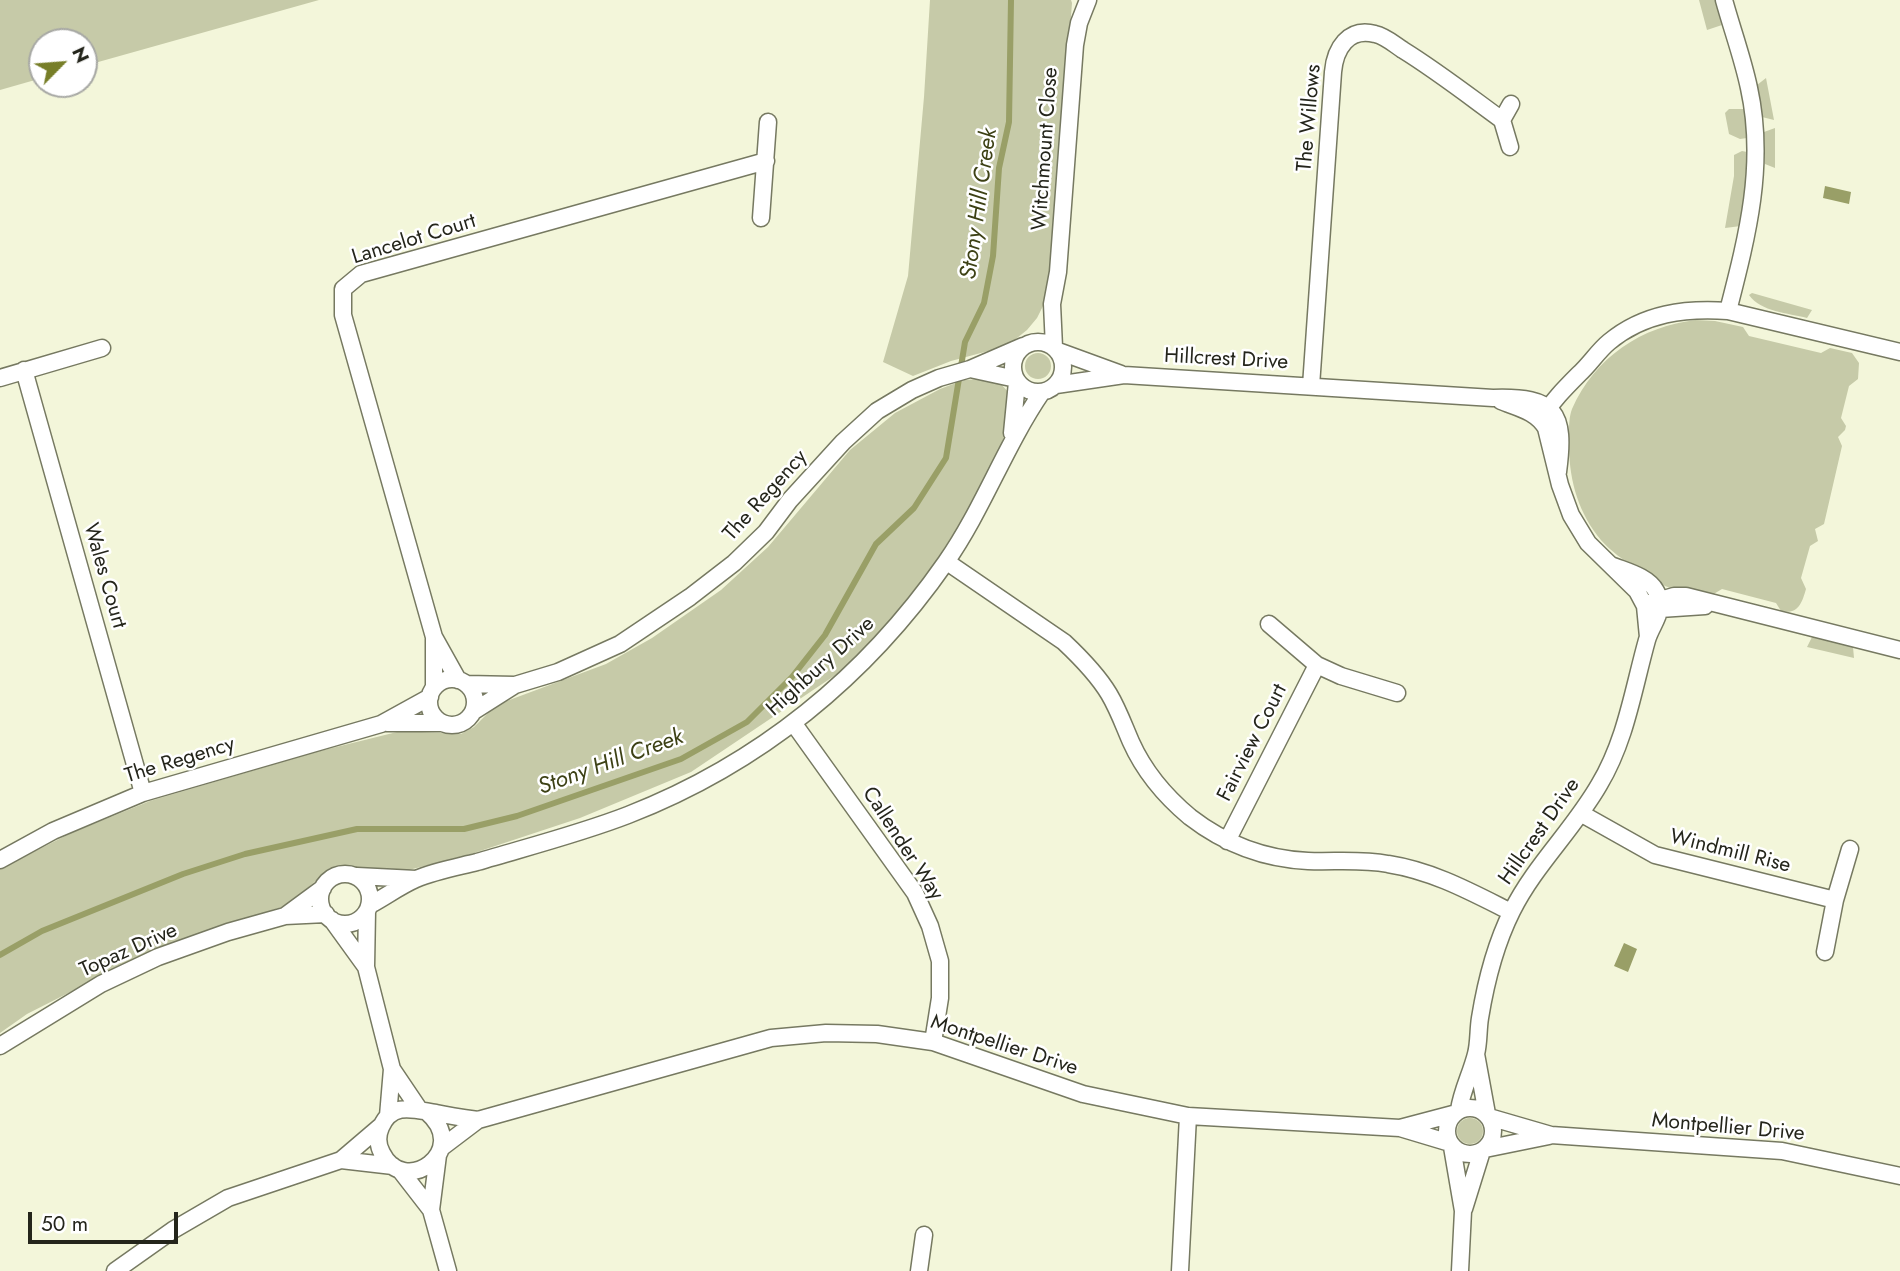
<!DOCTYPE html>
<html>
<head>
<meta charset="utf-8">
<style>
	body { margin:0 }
	#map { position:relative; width:1900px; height:1271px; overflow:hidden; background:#f3f6da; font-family:Jost,sans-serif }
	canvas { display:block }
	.north { position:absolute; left:28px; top:28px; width:70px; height:70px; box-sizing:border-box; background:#fff; border:2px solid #a7a8a4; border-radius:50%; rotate:65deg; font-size:19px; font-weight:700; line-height:28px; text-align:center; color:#24251b }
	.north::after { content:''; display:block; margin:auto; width:24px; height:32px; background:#777e28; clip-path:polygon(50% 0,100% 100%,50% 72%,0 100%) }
	.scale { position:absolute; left:28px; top:1212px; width:150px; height:32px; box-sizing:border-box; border:4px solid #24251b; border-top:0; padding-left:9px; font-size:21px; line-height:24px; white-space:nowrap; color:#24251b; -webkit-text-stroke:5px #fff; paint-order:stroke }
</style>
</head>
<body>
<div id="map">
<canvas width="1900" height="1271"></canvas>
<div class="north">N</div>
<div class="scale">50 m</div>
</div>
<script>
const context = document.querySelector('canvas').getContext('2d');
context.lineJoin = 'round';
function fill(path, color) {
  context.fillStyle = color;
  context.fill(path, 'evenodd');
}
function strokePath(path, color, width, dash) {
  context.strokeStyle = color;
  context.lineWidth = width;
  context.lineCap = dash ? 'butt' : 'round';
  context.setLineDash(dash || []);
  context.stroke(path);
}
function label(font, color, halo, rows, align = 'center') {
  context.font = font + ' Jost,sans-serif';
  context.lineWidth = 5;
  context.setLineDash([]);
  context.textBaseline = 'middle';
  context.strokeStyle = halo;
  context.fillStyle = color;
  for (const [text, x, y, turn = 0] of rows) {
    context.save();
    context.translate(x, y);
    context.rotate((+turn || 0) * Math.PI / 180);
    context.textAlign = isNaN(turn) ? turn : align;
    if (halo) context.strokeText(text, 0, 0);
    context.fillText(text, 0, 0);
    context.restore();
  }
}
fill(new Path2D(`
	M0 0H319L84 66V42H42V78L0 90Z
	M930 0H1071L1072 3 1053 256 1044 304 1037 318 1027 330 1007 346 951 361 913 376 883 362 908 276 924 97Z
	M1699 0H1715L1722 25 1707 30Z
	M1766 78 1774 120 1762 117 1757 85Z
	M1729 109H1744L1747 138 1740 139 1729 134 1725 113Z
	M1775 128V168L1765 164 1764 132Z
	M1742 151 1747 152V182L1741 226 1725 228 1734 176V155Z
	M1752 293 1812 310 1807 318C1788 313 1761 312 1749 295Z
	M1696 320 1715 321 1743 327 1749 336 1821 353 1830 348 1852 353 1859 363 1858 379 1849 386 1841 418 1846 426 1845 430 1838 437 1842 446 1824 524 1815 529 1818 541 1810 546 1801 578 1806 589C1802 603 1798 615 1781 611L1776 603 1722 589 1712 595 1673 589 1665 586C1640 570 1611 556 1594 531 1574 502 1568 470 1569 435 1569 426 1569 417 1572 409 1595 357 1642 326 1696 320Z
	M1025 366a13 13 0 1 1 26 0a13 13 0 1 1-26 0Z
	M979 379 1001 384 1011 395 1009 423 998 453 967 513 930 570 887 624 840 672 691 772 580 818 471 854 401 872 330 868 290 904 147 953 27 1014 0 1033V869L71 833 150 801 312 753 401 731 461 734 474 727 496 705 606 664 652 638 721 590 768 547 850 450 895 413 940 389 964 380Z
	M1812 637 1853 647 1854 658 1807 647Z
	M1457 1131a13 13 0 1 1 26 0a13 13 0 1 1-26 0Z`), '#c6caa8');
fill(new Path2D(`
	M1825 186 1851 192 1849 204 1823 198Z
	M1624 943 1637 949 1628 972 1614 966Z`), '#999f67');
strokePath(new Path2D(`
	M0 955 42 931 183 874 245 854 357 829H464L517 816 681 759 747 722 792 677 825 635 876 544 914 508 946 458 965 342 984 303 993 256 999 168 1009 122 1011 0`), '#999f67', 6);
const street = new Path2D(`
	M1724 0C1732 29 1743 59 1749 88 1766 165 1747 237 1728 311
	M1510 147 1502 120 1511 104
	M761 218 768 122
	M1013 367a25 25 0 1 1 50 0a25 25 0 1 1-50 0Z
	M1054 347 1052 304 1058 272 1075 45 1079 23 1088 0
	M1058 351 1121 374
	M970 369 1016 379
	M24 370 143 793
	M0 378 102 348
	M1056 385 1124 375 1493 398C1556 396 1566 412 1558 472
	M1311 386 1333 72C1335 49 1348 27 1375 34 1385 36 1394 44 1403 50 1437 71 1469 96 1502 120
	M1501 401C1518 408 1536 411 1546 428L1560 485 1571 515 1588 543 1637 591 1645 606 1648 637
	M1541 420C1551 402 1565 388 1579 374 1590 364 1598 351 1609 342 1644 313 1685 308 1728 311L1900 352
	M1012 433 1017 382
	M947 562 1064 642C1081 658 1097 674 1109 694 1118 709 1124 726 1131 742 1144 771 1166 797 1190 817 1225 844 1264 859 1308 861 1335 862 1361 859 1388 864 1433 871 1471 892 1511 912
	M1650 603 1674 596H1686L1900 650
	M1651 607 1660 609 1705 606
	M1269 624 1317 665 1341 676 1397 693
	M434 639V687
	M429 702a23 23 0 1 1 46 0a23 23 0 1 1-46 0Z
	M458 680 434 637 343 315V289L361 274 766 161
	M466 684 515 685
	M474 711 515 685 558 672 620 644 690 597 734 563 766 532 790 500 843 442 877 411 912 390 939 378 970 369 1023 346
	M387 723H440
	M794 724 915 893 930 926 940 961V998L933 1042
	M1582 814 1655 855 1835 900
	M1227 841 1317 665
	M0 860 53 831 143 793 381 724 430 697
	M320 899a25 25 0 1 1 50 0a25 25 0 1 1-50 0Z
	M357 876 416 879
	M370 905C385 897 400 886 416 879 435 871 457 867 477 862 527 847 579 834 628 815 759 764 866 677 946 562 983 509 1005 446 1042 392
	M367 911 366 967 392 1069 388 1116
	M285 916 323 888
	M332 920 366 967
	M1825 952 1835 900 1850 849
	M0 1046 101 984 158 957 228 932 285 916 326 914
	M1476 1054 1487 1114
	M392 1069 419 1109
	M1447 1131a23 23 0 1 1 46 0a23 23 0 1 1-46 0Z
	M1459 1110C1462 1090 1471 1074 1476 1054 1479 1043 1478 1030 1480 1018 1486 981 1495 945 1512 911 1535 865 1573 830 1599 785 1626 740 1633 690 1647 640 1652 623 1667 610 1656 591 1648 576 1625 571 1611 565
	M427 1112C472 1151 404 1198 382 1153 378 1146 377 1136 381 1127 392 1101 415 1110 436 1113 450 1116 464 1118 478 1120
	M1489 1117 1551 1135 1782 1151 1900 1176
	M1400 1128 1453 1114
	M1452 1147 1463 1211 1460 1271
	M441 1148 478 1120 771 1038 826 1033 877 1034 933 1042 1083 1094 1188 1116 1400 1128 1450 1143
	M1485 1149 1549 1136
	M341 1160 393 1166
	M400 1170 431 1210 448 1271
	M1464 1209 1482 1151
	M431 1210 438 1155
	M115 1271 173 1230 228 1198 341 1160 382 1125
	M919 1271 924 1235
	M1180 1271 1188 1116`);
strokePath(street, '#767961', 19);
strokePath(street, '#fff', 16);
label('21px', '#24251b', '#fff', [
	["The Willows",1310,118,-85],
	["Witchmount Close",1046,149,-86],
	["Lancelot Court",414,240,-17],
	["Hillcrest Drive",1226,360,3],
	["The Regency",766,496,-48],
	["Wales Court",104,576,74],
	["Highbury Drive",821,667,-42],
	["Fairview Court",1253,743,-63],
	["The Regency",180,761,-17],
	["Hillcrest Drive",1540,832,-55],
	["Callender Way",902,844,57],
	["Windmill Rise",1730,852,14],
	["Topaz Drive",129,951,-24],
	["Montpellier Drive",1004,1046,18],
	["Montpellier Drive",1728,1128,5]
]);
label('italic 23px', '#3d4115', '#fff', [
	["Stony Hill Creek",980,204,-82],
	["Stony Hill Creek",611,763,-20]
]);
</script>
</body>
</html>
